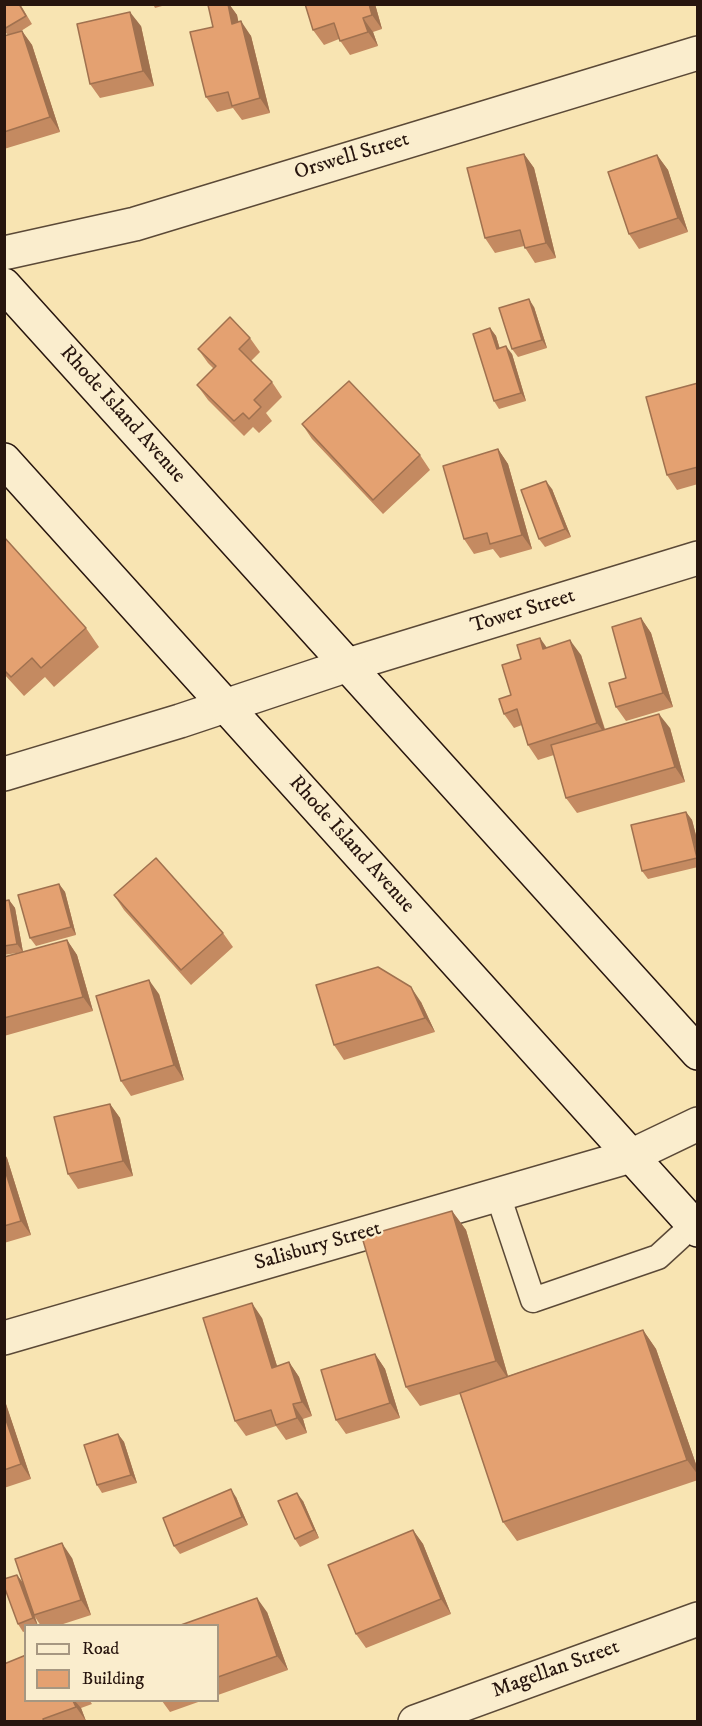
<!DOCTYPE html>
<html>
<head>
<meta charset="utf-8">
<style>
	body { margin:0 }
	#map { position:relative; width:702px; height:1726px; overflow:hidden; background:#f8e4b2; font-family:"IM FELL DW Pica",serif }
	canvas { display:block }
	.frame { position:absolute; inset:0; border:6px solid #27150e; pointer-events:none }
	.legend { position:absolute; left:24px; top:1624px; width:195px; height:78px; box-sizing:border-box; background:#faedcd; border:2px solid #a69781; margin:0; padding:8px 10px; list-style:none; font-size:18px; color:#27150e }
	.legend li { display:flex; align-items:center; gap:12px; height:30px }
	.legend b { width:30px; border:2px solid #a69781 }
</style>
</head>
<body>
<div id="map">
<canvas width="702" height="1726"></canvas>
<div class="frame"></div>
<ul class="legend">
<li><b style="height:8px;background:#faedcd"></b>Road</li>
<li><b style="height:16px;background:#e4a171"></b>Building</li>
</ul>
</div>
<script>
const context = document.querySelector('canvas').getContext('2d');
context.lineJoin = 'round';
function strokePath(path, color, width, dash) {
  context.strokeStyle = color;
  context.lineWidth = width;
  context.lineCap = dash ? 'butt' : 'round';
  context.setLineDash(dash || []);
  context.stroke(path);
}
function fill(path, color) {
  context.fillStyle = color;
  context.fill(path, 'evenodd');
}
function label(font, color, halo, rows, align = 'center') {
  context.font = font + ' "IM FELL DW Pica",serif';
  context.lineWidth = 4.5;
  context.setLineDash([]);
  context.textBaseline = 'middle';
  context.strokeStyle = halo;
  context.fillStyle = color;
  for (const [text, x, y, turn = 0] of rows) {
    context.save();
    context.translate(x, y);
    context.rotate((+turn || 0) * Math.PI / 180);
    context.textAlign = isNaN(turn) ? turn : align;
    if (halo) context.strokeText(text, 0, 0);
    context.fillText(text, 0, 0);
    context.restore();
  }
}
const service = new Path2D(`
	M498 1195 533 1300 658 1257 693 1225`);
const minor = new Path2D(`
	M4 253 135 224 698 53
	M4 774 180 721 348 665 698 558
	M4 1338 631 1156 698 1124
	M415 1722 698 1619`);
const secondary = new Path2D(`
	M4 285 698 1053
	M4 460 698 1230`);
strokePath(service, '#5b4937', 27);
strokePath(minor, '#5b4937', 36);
strokePath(secondary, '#27150e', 36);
strokePath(service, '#faedcd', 24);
strokePath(minor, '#faedcd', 33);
strokePath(secondary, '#faedcd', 33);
fill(new Path2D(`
	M4 4H20L32 24 21 31H22L32 45 60 132 4 149V36L8 35 4 31Z
	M153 4H169L155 8Z
	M211 4H229L237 15 238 22 251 36 270 113 242 120 233 108 217 112 206 97 213 27Z
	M305 4H375L382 29 373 32 378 46 350 55 339 39 324 45 313 30Z
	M141 26 154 86 100 98 90 84Z
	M524 154 534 168 556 258 535 263 524 246 495 253 485 238Z
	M657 155 668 170 688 232 639 249 629 234Z
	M534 307 547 348 518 357 512 349Z
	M490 328 496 336 500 349 512 354 526 401 499 409 494 401Z
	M250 338 260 352 251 361 272 382 282 397 266 413 272 421 259 433 253 427 244 436 208 400 197 385 214 369 208 363 198 349Z
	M698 383V484L677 490 667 475Z
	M302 424 420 455 430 470 383 514 312 439Z
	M498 449 508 464 532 549 500 558 493 549 474 554 464 539Z
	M552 489 571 537 545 547 539 539Z
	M4 537 86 628 99 647 54 687 45 677 24 696 4 674Z
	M641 618 651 633 673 707 626 721 616 707 626 678Z
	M547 648 581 655 605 729 670 728 685 782 577 813 566 798 554 755 538 760 528 745 522 725 514 728 504 714 511 695 521 659Z
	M686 812 692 820 698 843V867L648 879 642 871Z
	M59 884 65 892 76 935 36 946 30 938Z
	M114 895 223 933 233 947 191 985 124 910Z
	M9 900 15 908 23 952 4 955V901Z
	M67 940 77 955 93 1011 4 1036V957Z
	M159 994 184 1080 131 1096 121 1081Z
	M421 1002 435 1032 344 1060 334 1045Z
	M110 1104 120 1118 133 1176 78 1189 68 1174Z
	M4 1153 7 1158 31 1235 4 1243Z
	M452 1211 466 1230 508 1376 643 1330 656 1349 698 1470V1480L517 1541 503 1522 460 1394 420 1406 406 1387Z
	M262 1318 277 1366 289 1362 299 1377 312 1416 303 1419 307 1433 286 1440 276 1426 246 1436 235 1421Z
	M375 1354 385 1369 400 1418 346 1434 336 1420Z
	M4 1398 31 1479 4 1488Z
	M118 1434 124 1442 137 1483 102 1493 97 1485Z
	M236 1497 248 1525 180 1554 174 1546Z
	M303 1501 319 1538 300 1547 295 1539Z
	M413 1530 423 1544 451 1614 366 1648 356 1634Z
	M72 1558 91 1615 57 1626H41L35 1617 38 1626H26V1631L23 1632 18 1624 17 1575 23 1583Z
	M267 1612 288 1670 218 1695V1626Z
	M26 1701H90L92 1704 81 1708 86 1721 4 1722Z
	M162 1701H201L170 1712Z`), '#c48a61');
fill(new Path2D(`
	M228 4H229L237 15 242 38 232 24Z
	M369 4H375L382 29 372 15Z
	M130 12 141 26 154 86 143 71Z
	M363 18 373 32 378 46 368 32Z
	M241 21 251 36 270 113 260 98Z
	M22 31 32 45 60 132 50 117Z
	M524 154 534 168 556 258 546 243Z
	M657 155 668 170 688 232 678 218Z
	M529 299 534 307 547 348 542 340Z
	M490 328 496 336 502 357 497 349Z
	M506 346 512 354 526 401 521 393Z
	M498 449 508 464 532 549 522 535Z
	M546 481 552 489 571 537 565 529Z
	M641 618 651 633 673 707 663 693Z
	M540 638 550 652 543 649Z
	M570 640 581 655 607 737 597 723Z
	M659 714 670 728 685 782 675 767Z
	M686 812 692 820 698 843V858Z
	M59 884 65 892 76 935 71 927Z
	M9 900 15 908 23 952 17 944Z
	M67 940 77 955 93 1011 83 997Z
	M149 980 159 994 184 1080 174 1065Z
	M411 987 421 1002 435 1032 425 1018Z
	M110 1104 120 1118 133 1176 123 1161Z
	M4 1153 7 1158 31 1235 21 1221 4 1167Z
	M452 1211 466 1230 509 1380 496 1361Z
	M252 1303 262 1318 282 1382 272 1368Z
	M643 1330 656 1349 698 1470V1475L687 1460Z
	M375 1354 385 1369 400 1418 390 1403Z
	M289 1362 299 1377 312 1416 302 1402Z
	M4 1398 31 1479 21 1464 4 1414Z
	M293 1404 303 1419 307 1433 297 1418Z
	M118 1434 124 1442 137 1483 131 1475Z
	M231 1489 236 1497 248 1525 242 1517Z
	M297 1493 303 1501 319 1538 314 1530Z
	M413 1530 423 1544 451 1614 441 1599Z
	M62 1543 72 1558 91 1615 81 1600Z
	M17 1575 23 1583 38 1626 33 1618Z
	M257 1598 267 1612 288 1670 277 1656Z
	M73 1701H75L81 1708 86 1721 76 1707Z`), '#a0714f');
const building = new Path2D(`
	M4 4H19L26 16 4 29Z
	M211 4H228L232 24 241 21 260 98 232 106 228 92 206 97 190 32 213 27 208 5Z
	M305 4H369L372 15 363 18 368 32 340 41 334 23 313 30Z
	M130 12 143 71 90 84 77 24Z
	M22 31 50 117 4 132V36Z
	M524 154 546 243 525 248 520 230 485 238 467 168Z
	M657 155 678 218 629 234 608 172Z
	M529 299 542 340 512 349 499 308Z
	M230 317 250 338 239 349 272 382 254 400 261 407 249 419 243 413 234 421 197 385 216 366 198 349Z
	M490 328 497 349 506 346 521 393 494 401 473 334Z
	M349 381 420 455 373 500 302 424Z
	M698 383V467L667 475 646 397Z
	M498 449 522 535 490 544 487 533 464 539 443 466Z
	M546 481 565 529 539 539 521 490Z
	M4 537 86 628 41 668 32 658 11 677 4 670Z
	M641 618 663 693 616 707 609 683 626 678 612 627Z
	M540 638 543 649 570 640 597 723 528 745 517 709 504 714 499 699 511 695 502 665 521 659 517 645Z
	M659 714 675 767 566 798 551 745Z
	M686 812 697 858 642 871 631 825Z
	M156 858 223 933 181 970 114 895Z
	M59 884 71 927 30 938 18 895Z
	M9 900 17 944 4 946V901Z
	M67 940 83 997 4 1018V957Z
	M378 967 411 987 425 1018 334 1045 316 985Z
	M149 980 174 1065 121 1081 96 996Z
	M110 1104 123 1161 68 1174 54 1117Z
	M4 1167 21 1221 4 1226Z
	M452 1211 496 1361 406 1387 362 1237Z
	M252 1303 272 1368 289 1362 302 1402 293 1404 297 1418 276 1425 271 1410 235 1421 203 1318Z
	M643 1330 687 1460 503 1522 460 1393Z
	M375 1354 390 1403 336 1420 321 1370Z
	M4 1414 21 1464 4 1470Z
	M118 1434 131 1475 97 1485 84 1445Z
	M231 1489 242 1517 174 1546 163 1518Z
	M297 1493 314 1530 295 1539 278 1501Z
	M413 1530 441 1599 356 1634 328 1565Z
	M62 1543 81 1600 34 1615 15 1559Z
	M17 1575 33 1618 18 1624 4 1586V1579Z
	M257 1598 277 1656 218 1677V1626H178Z
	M26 1655V1701H73L76 1707 43 1719 44 1722H4V1664Z`);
fill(building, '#e4a171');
strokePath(building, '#a0714f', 1.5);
label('21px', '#27150e', '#faedcd', [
	["Orswell Street",352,157,-17],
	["Rhode Island Avenue",122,415,48],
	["Tower Street",523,612,-17],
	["Rhode Island Avenue",351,845,48],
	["Salisbury Street",318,1247,-16],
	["Magellan Street",556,1670,-20]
]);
</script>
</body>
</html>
